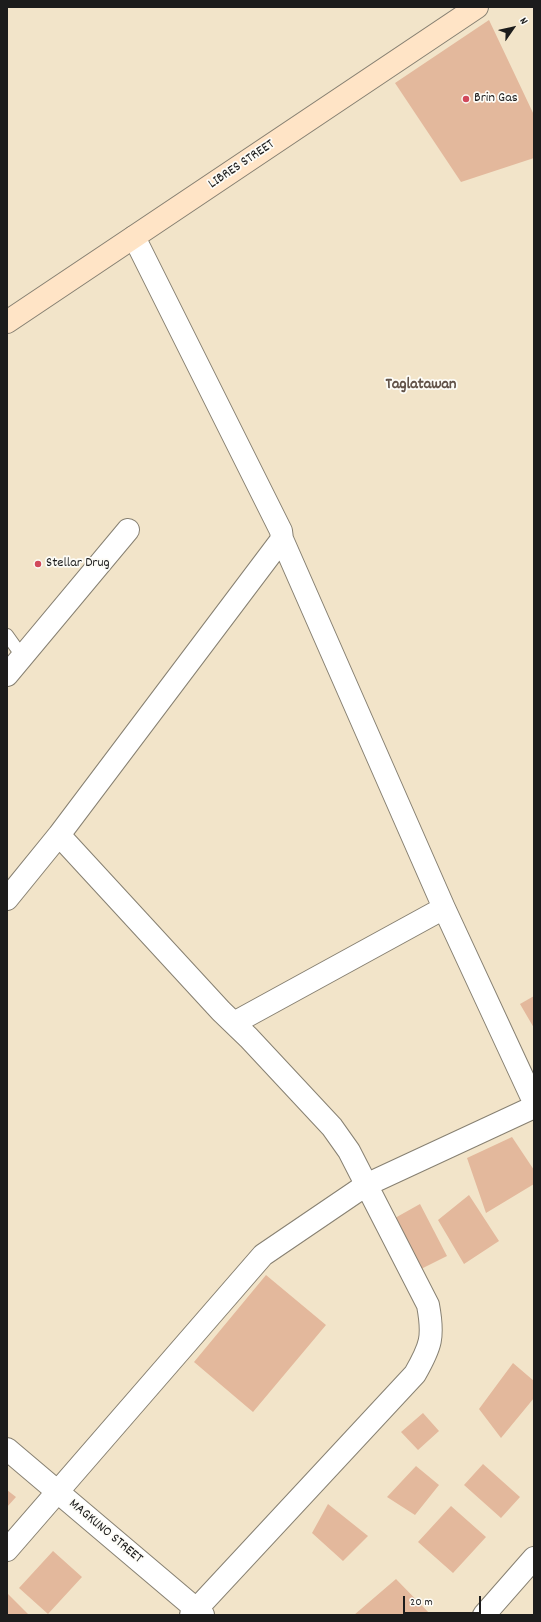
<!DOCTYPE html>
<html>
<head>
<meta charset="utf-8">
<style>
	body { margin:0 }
	#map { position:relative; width:541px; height:1622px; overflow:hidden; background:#f2e4c9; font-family:Dekko,sans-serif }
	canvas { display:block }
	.frame { position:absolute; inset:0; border:8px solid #1c1c1c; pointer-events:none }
	.north { position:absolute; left:493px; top:8px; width:40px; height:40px; -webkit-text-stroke:3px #fdfcf7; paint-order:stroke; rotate:56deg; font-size:11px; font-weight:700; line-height:16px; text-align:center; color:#1c1c1c }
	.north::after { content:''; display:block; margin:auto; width:14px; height:18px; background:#1c1c1c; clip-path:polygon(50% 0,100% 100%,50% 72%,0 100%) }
	.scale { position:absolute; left:403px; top:1596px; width:78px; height:18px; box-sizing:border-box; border:2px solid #1c1c1c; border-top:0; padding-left:5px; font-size:12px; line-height:14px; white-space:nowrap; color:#1c1c1c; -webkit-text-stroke:3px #fdfcf7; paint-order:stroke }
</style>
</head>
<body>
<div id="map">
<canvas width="541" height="1622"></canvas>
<div class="frame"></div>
<div class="north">N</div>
<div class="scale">20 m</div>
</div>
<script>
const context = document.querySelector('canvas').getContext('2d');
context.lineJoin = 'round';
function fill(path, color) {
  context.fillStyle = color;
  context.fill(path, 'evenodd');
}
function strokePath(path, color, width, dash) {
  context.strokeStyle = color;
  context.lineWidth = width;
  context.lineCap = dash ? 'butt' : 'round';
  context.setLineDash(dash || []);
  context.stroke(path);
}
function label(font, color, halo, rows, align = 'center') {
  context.font = font + ' Dekko,sans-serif';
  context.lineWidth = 3.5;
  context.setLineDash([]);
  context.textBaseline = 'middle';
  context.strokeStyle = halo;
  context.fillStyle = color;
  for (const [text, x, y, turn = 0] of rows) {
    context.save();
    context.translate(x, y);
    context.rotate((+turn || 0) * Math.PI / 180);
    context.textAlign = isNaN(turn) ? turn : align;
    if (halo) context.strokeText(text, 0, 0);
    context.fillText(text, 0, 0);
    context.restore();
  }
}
fill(new Path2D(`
	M489 20 534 115V158L461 182 395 83Z
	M534 996V1028L520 1004Z
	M512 1137 534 1170V1184L486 1213 467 1158Z
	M469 1195 499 1241 464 1264 438 1220Z
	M420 1204 447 1256 421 1269 395 1218Z
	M266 1275 326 1325 253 1412 194 1362Z
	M513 1363 534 1381V1398L501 1438 479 1409Z
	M423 1413 439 1431 418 1450 401 1432Z
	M483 1464 520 1497 501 1518 464 1485Z
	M416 1466 439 1485 415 1515 387 1497Z
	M7 1490 16 1497 7 1507Z
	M328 1504 368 1536 343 1561 312 1533Z
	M451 1506 486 1537 453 1573 418 1542Z
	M53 1551 82 1577 48 1614 19 1588Z
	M396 1579 431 1615H354Z
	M7 1593 29 1615H7Z`), '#e3b89c');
const service = new Path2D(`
	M7 635 22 656`);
const minor = new Path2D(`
	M134 237 281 531 282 539 444 908 534 1102
	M7 675 128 530
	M59 835 221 1011 249 1038 332 1127 349 1151 428 1305C434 1337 431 1346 415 1374L191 1615
	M7 899 59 835 282 539
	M234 1023 444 908
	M7 1449 203 1615
	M7 1550 263 1255 366 1185 534 1107
	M484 1615 534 1558`);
const secondary = new Path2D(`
	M7 322 477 7`);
strokePath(service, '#878072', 14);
strokePath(minor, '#878072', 24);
strokePath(secondary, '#878072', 24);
strokePath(service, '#fff', 12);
strokePath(minor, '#fff', 22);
strokePath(secondary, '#ffe4c6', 22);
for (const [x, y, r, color] of [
	[466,99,4,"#d1495b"],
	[38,564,4,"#d1495b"]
]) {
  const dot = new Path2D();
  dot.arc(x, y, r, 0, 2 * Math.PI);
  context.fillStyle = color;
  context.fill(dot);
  strokePath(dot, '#fdfcf7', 1.5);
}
label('14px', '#1c1c1c', '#fdfcf7', [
	["Brin Gas",474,99],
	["Stellar Drug",46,564]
], 'left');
label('14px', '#1c1c1c', '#fdfcf7', [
	["LIBRES STREET",242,165,-34],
	["MAGKUNO STREET",105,1532,40]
]);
label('bold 16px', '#625349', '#fdfcf7', [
	["Taglatawan",421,386]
]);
</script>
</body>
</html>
